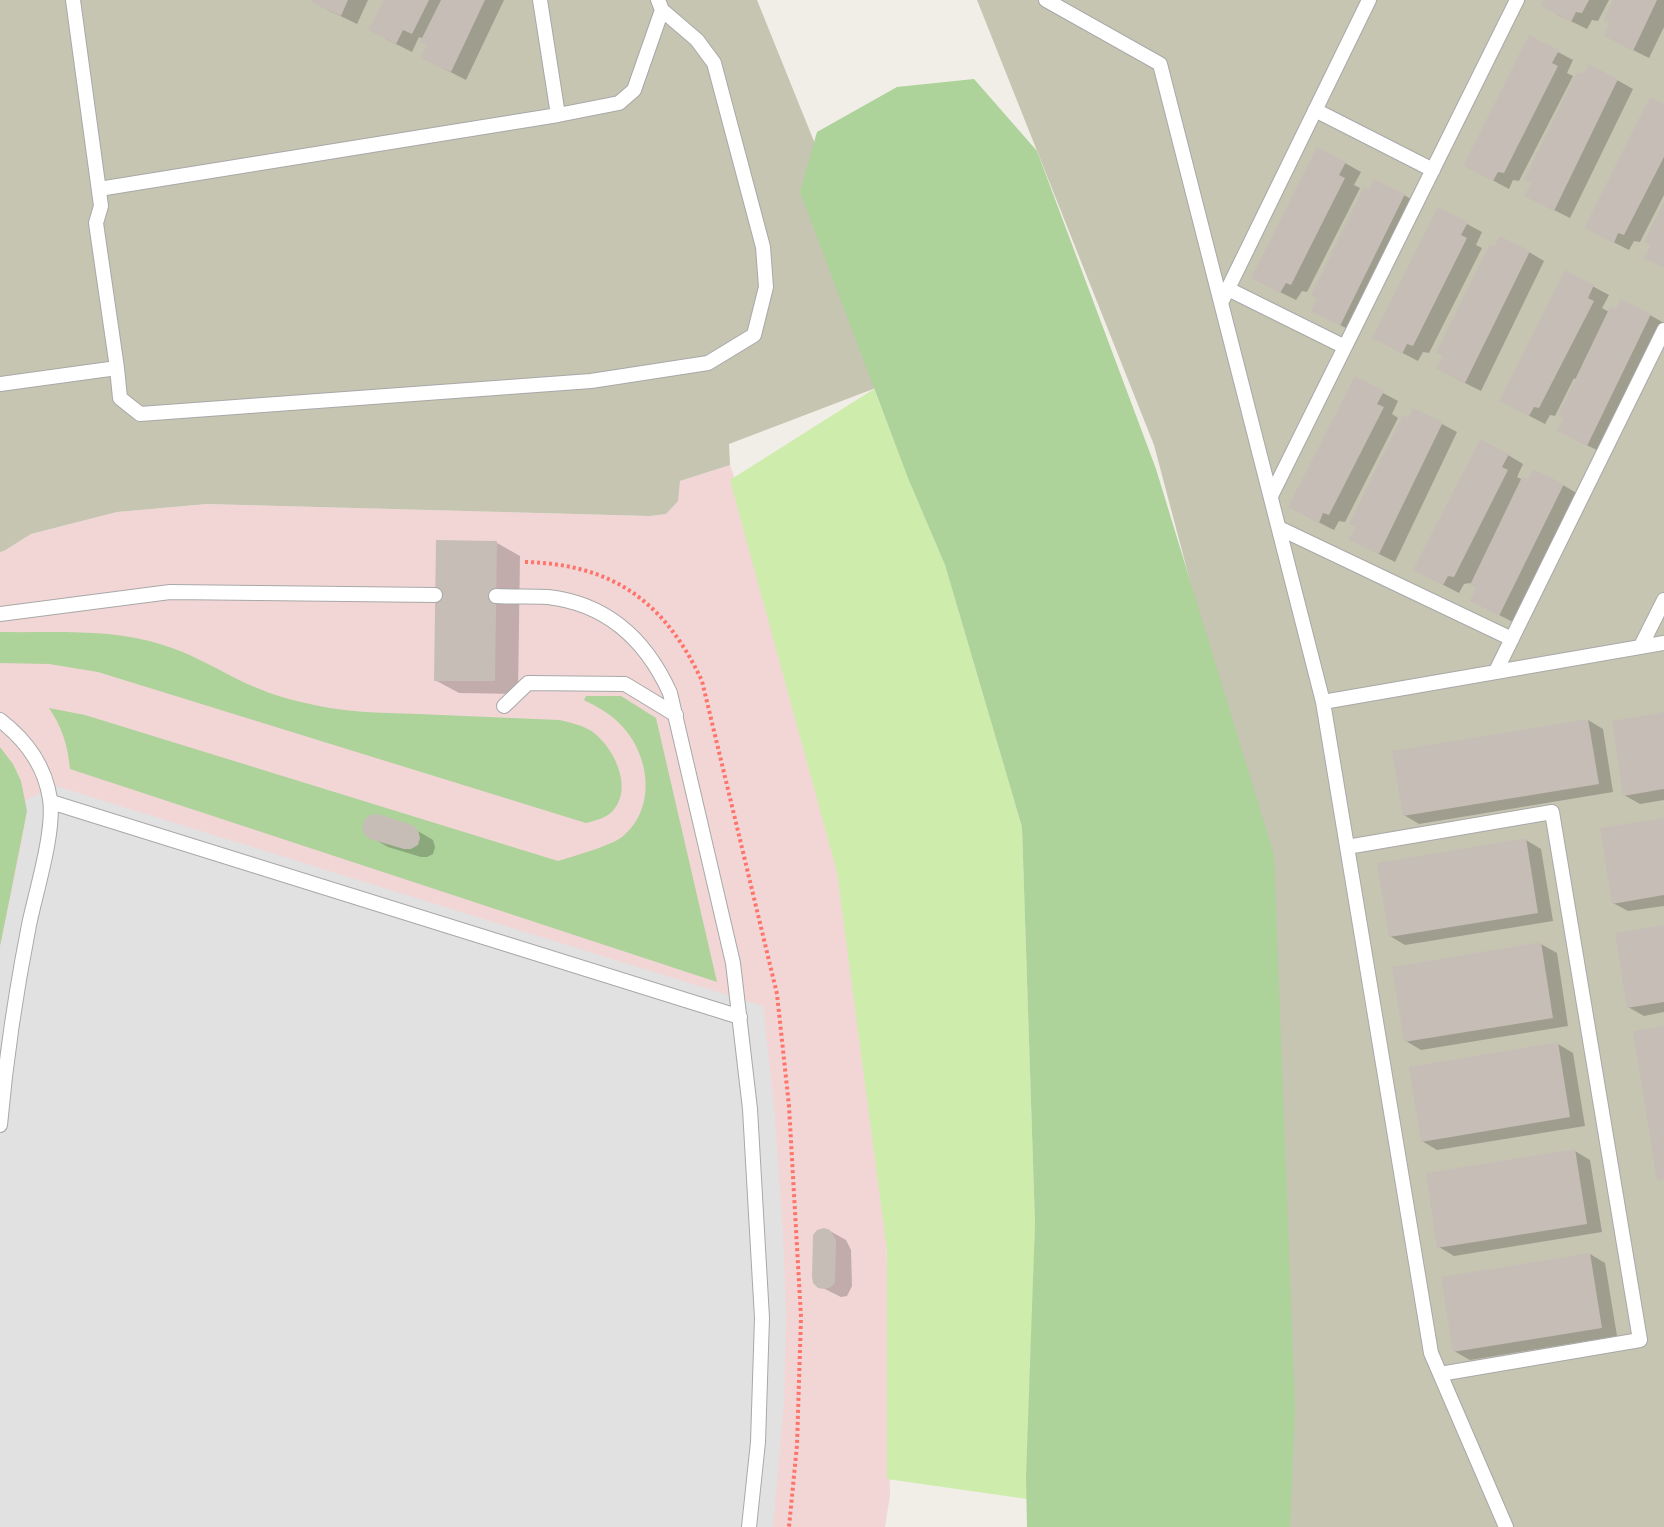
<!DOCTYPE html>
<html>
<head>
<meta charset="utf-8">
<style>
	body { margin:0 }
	canvas { display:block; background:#f1ede7 }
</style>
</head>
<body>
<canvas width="1664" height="1527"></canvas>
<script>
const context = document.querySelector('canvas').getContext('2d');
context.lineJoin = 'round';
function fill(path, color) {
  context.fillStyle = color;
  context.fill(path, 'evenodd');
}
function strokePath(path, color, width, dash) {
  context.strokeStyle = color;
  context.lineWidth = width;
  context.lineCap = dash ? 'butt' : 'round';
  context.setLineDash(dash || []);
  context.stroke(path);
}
fill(new Path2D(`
	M730 465 827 748 884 1044 890 1495 885 1527H0V552L4 551 31 534 117 512 207 504 650 516 666 514 680 481Z`), '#f2d6d6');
fill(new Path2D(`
	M0 0H757L857 248 902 378 729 444 730 465 680 481 678 501 666 514 650 516 207 504 117 512 31 534 4 551 0 552Z
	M977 0H1664V1527H1287L1230 732 1154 445Z`), '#c6c5b2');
fill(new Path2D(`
	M874 389 908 477 945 565 1022 827 1035 1223 1027 1499 887 1479V1250L837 872 730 480Z`), '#ceecac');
fill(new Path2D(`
	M974 79 1037 151 1156 469 1274 855 1295 1409 1290 1527H1027L1026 1477 1035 1223 1022 827 945 565 908 478 800 192 817 132 897 87Z
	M0 632C53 633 111 628 163 645 189 653 212 666 237 679 257 689 279 697 301 702 339 712 379 713 418 714 465 716 512 718 559 720 570 722 580 725 590 730 612 744 633 785 615 808 608 818 597 820 586 823L98 672 49 664 0 663Z
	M586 696H621L656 718 717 982 70 769C68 746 62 727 49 708L85 715 558 861C574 856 610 846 622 837 657 809 650 756 622 726 611 714 598 707 584 700Z
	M0 747 13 764 21 781 27 811 0 947Z`), '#add29a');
fill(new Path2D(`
	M56 786 763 1006 774 1107 783 1232 786 1317 784 1402 773 1527H0V947L21 847 27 811 26 800Z`), '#e1e1e1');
fill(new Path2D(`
	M314 0H368L357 24 328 10Z
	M385 0H504L466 80 423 58 429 45 424 39 419 37 412 52 386 39Z
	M1546 0H1609L1598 21 1592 20 1587 29 1558 15Z
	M1615 0H1664V27L1649 58 1621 44 1612 23Z
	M1558 52 1573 60 1567 73 1573 76 1519 181 1513 180 1509 189 1481 174Z
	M1617 80 1633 89 1570 218 1542 204Z
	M1664 106V195L1640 242 1634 241 1629 250 1601 236Z
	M1345 163 1361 172 1354 185 1360 188 1307 292 1302 291 1296 300 1268 286Z
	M1404 195 1419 204 1356 333 1328 319Z
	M1467 224 1482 232 1476 245 1482 248 1429 353 1423 352 1418 361 1389 346Z
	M1495 248 1529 252 1544 261 1481 391 1453 377Z
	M1566 272 1609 295 1602 308 1609 312 1650 315 1664 323V327L1603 453 1574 439 1565 418 1576 380 1574 378 1555 416 1550 415 1545 424 1516 409Z
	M1383 393 1398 401 1392 414 1398 418 1345 522 1339 521 1334 530 1306 516Z
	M1442 424 1457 432 1395 562 1367 548 1357 527Z
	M1508 455 1523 464 1517 477 1523 480 1563 485 1578 494 1515 623 1487 609 1478 588 1470 583 1464 584 1459 593 1430 578Z
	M497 543 520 556 518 694 459 693 435 680Z
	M1664 714V800L1640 804 1624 795Z
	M1588 720 1603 729 1613 792 1419 824 1404 815Z
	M1664 819V906L1628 911 1613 903Z
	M411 827 433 840 435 847 433 854 427 857H421L388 847 371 837Z
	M1526 840 1541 849 1553 921 1405 945 1390 936Z
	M1664 926V1012L1644 1016 1628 1007Z
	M1541 944 1557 953 1568 1026 1421 1050 1406 1041Z
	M1558 1044 1573 1053 1585 1126 1437 1150 1422 1141Z
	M1575 1151 1590 1160 1602 1232 1454 1256 1439 1247Z
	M830 1231 846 1240 851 1250 852 1286 847 1296 841 1297 819 1286Z
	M1590 1254 1605 1263 1617 1336 1470 1360 1454 1351Z`), '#0003');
fill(new Path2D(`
	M312 0H348L341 16 311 2Z
	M384 0H429L412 34 403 30 396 44 368 30Z
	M441 0H485L451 72 421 58 427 45 420 42Z
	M1544 0H1589L1582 13 1576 12 1571 22 1541 6Z
	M1613 0H1657L1633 51 1604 36 1610 23 1604 20Z
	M1529 35 1559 50 1552 63 1558 66 1504 173 1498 172 1493 181 1463 166Z
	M1588 64 1618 79 1554 211 1524 196 1531 183 1524 180 1577 72 1583 74Z
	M1650 97 1664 104V157L1624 235 1618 233 1614 243 1584 228Z
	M1317 147 1346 162 1339 175 1345 178 1291 285 1286 283 1280 293 1251 278Z
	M1374 179 1405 194 1340 326 1311 311 1317 298 1311 295 1364 187 1369 189Z
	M1664 202V268L1644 258 1651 245 1644 242Z
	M1438 207 1468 222 1461 235 1467 238 1413 346 1407 344 1402 354 1372 338Z
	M1499 236 1530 251 1465 383 1436 369 1443 356 1436 353 1489 245 1494 246Z
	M1565 270 1594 285 1588 298 1594 301 1539 408 1534 407 1529 416 1499 401Z
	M1621 299 1651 314 1587 446 1557 431 1564 418 1558 415 1610 307 1616 308Z
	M1355 376 1384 391 1377 404 1384 407 1329 515 1323 513 1319 523 1288 507Z
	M1413 408 1443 422 1379 554 1349 540 1355 527 1349 524 1402 416 1408 417Z
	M1480 439 1509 454 1502 467 1508 470 1454 577 1448 576 1443 585 1413 570Z
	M1533 469 1564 484 1499 616 1470 601 1476 588 1470 585 1522 477 1528 479Z
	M436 540 497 541 495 681H434Z
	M1664 712V789L1623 796 1612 721Z
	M1588 719 1599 784 1403 816 1392 751Z
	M378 814 412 825 418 830 420 838 418 845 411 849H404L370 839 364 834 362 826 365 819 371 815Z
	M1664 818V895L1612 904 1600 828Z
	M1526 838 1538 913 1389 937 1377 863Z
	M1664 925V1002L1627 1008 1615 933Z
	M1541 942 1553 1018 1404 1042 1392 967Z
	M1664 1026V1179L1657 1181 1633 1031Z
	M1558 1042 1570 1117 1421 1142 1409 1067Z
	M1575 1149 1587 1224 1437 1248 1426 1173Z
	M824 1228 830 1230 836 1240 835 1283 831 1287 825 1289 818 1288 813 1283 812 1277 813 1235 817 1230Z
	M1590 1253 1602 1328 1453 1352 1441 1277Z`), '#c6bdb6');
const lane = new Path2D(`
	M73 0 101 206 96 223 117 368
	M1046 0 1160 64 1323 702 1431 1353 1506 1527
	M1315 110 1433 170
	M558 115 619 103 634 90 662 10
	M99 189 558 115 540 0
	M1228 289 1345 347
	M1221 303 1369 0
	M0 384 117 368 120 398 140 414 591 381 708 363 754 335 766 287 763 247 714 63 697 40 662 10 658 0
	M1271 496 1517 0
	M1279 528 1512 639
	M496 596C513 597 531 596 548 597 608 604 646 640 670 693L733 963 750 1109 762 1318 758 1442 749 1527
	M0 614 170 592 435 595
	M1641 646 1664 600
	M1496 671 1664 330
	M1323 702 1664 643
	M504 706 528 683 625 684 676 715
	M0 720C26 740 45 766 50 799 55 831 36 891 29 925 16 991 6 1058 0 1125
	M51 802 740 1017
	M1347 847 1552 812 1640 1340 1440 1374`);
strokePath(lane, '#a8a8a8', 16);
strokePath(new Path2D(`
	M525 562C613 564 665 602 702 681L777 994 789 1106 801 1317 797 1445 789 1527`), '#fe746b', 4, [3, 3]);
strokePath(lane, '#fff', 14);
</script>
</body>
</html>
